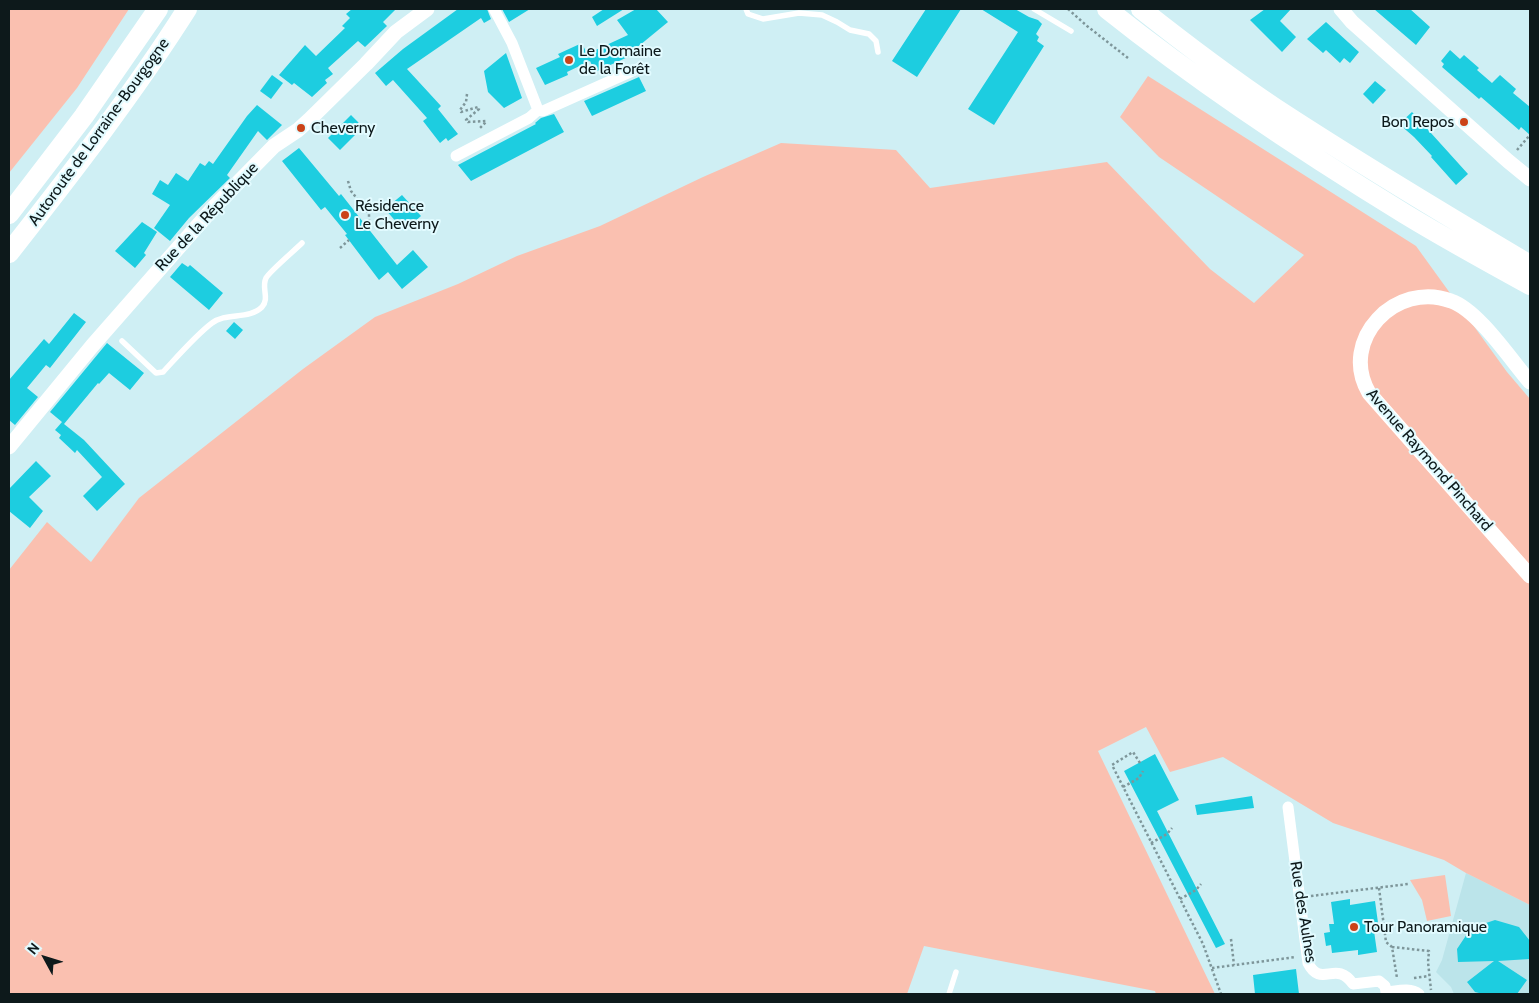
<!DOCTYPE html>
<html>
<head>
<meta charset="utf-8">
<style>
	body { margin:0 }
	#map { position:relative; width:1539px; height:1003px; overflow:hidden; background:#cfeff4; font-family:Cabin,sans-serif }
	canvas { display:block }
	.frame { position:absolute; inset:0; border:10px solid #0d191b; pointer-events:none }
	.north { position:absolute; left:20px; top:933px; width:50px; height:50px; -webkit-text-stroke:4px #e2fbff; paint-order:stroke; rotate:309deg; font-size:14px; font-weight:700; line-height:20px; text-align:center; color:#0d191b }
	.north::after { content:''; display:block; margin:auto; width:18px; height:22px; background:#0d191b; clip-path:polygon(50% 0,100% 100%,50% 72%,0 100%) }
</style>
</head>
<body>
<div id="map">
<canvas width="1539" height="1003"></canvas>
<div class="frame"></div>
<div class="north">N</div>
</div>
<script>
const context = document.querySelector('canvas').getContext('2d');
context.lineJoin = 'round';
function fill(path, color) {
  context.fillStyle = color;
  context.fill(path, 'evenodd');
}
function strokePath(path, color, width, dash) {
  context.strokeStyle = color;
  context.lineWidth = width;
  context.lineCap = dash ? 'butt' : 'round';
  context.setLineDash(dash || []);
  context.stroke(path);
}
function label(font, color, halo, rows, align = 'center') {
  context.font = font + ' Cabin,sans-serif';
  context.lineWidth = 4;
  context.setLineDash([]);
  context.textBaseline = 'middle';
  context.strokeStyle = halo;
  context.fillStyle = color;
  for (const [text, x, y, turn = 0] of rows) {
    context.save();
    context.translate(x, y);
    context.rotate((+turn || 0) * Math.PI / 180);
    context.textAlign = isNaN(turn) ? turn : align;
    if (halo) context.strokeText(text, 0, 0);
    context.fillText(text, 0, 0);
    context.restore();
  }
}
fill(new Path2D(`
	M1466 873 1530 905V994H1454L1451 987 1436 972 1442 960Z`), '#bbe4ea');
fill(new Path2D(`
	M9 9H129L77 88 9 173Z
	M1148 76 1416 246 1507 372 1530 399V905L1466 873 1444 860 1333 823 1223 757 1170 772 1146 727 1098 751 1215 994H1156L1155 991 924 946 907 994H9V570L47 522 91 562 139 498 303 369 375 317 458 284 517 256 600 226 703 177 781 143 896 150 930 188 1107 162 1210 269 1254 303 1304 255 1159 157 1120 117Z
	M1445 875 1451 916 1427 921 1422 900 1410 880Z`), '#fac0b0');
fill(new Path2D(`
	M352 9H396L383 22 387 26 365 47 358 41 328 68 333 74 325 80 327 83 312 97 294 83 292 85 279 75 305 45 316 56 345 28 342 26 350 18 346 14Z
	M458 9H487L491 19 484 23 481 18 407 69 441 106 438 109 458 134 448 141 446 138 440 143 423 121 427 118 393 80 386 86 375 73 403 49Z
	M502 9H530L509 22Z
	M604 9H624L597 26 592 17Z
	M636 9H656L668 22 629 54 630 56 595 72 590 61 567 72 568 75 545 85 536 68 560 57 558 54 582 43 587 54 628 35 617 20Z
	M926 9H961L917 77 892 61Z
	M981 9H1015L1029 17 1038 20 1042 24 1036 34 1039 37 1037 41 1044 46 994 125 968 109 1018 32Z
	M1265 9H1291L1280 21 1296 37 1282 52 1250 20Z
	M1374 9H1410L1430 27 1416 45Z
	M1326 22 1359 52 1350 63 1344 58 1340 63 1326 50 1323 53 1307 39Z
	M1450 50 1460 59 1464 55 1479 68 1477 70 1492 83 1500 75 1516 89 1513 93 1530 107V135L1521 127 1519 130 1481 97 1479 99 1442 67 1444 64 1441 61Z
	M506 53 522 98 504 108 488 92 484 71Z
	M272 75 283 83 271 99 260 91Z
	M639 77 646 91 592 116 584 101Z
	M1375 81 1386 90 1373 104 1363 94Z
	M257 105 282 125 267 140 258 131 227 175 230 178 189 218 170 241 154 228 170 205 152 194 160 180 168 185 176 173 188 181 200 163 205 166 209 161 213 164 247 116Z
	M1412 112 1468 174 1456 185 1431 157 1432 156 1414 137 1399 124Z
	M554 114 564 132 471 181 458 165 536 124 535 123 541 118Z
	M351 115 363 127 340 150 328 138Z
	M299 148 339 196 341 194 397 265 413 250 428 267 402 289 388 272 379 280 345 235 347 234 325 207 321 210 282 161Z
	M402 195 421 216 404 231 385 209Z
	M142 222 157 232 144 253 146 255 135 268 115 251Z
	M182 263 188 267 190 265 223 293 209 310 170 277Z
	M74 313 86 322 50 368 46 365 27 388 38 397 15 425 9 420V380L44 339 49 344Z
	M234 322 243 330 235 339 226 331Z
	M107 343 144 373 130 390 109 373 99 384 98 383 64 424 84 440 125 484 97 511 83 496 102 477 77 450 75 453 59 438 61 435 55 430 62 422 50 412Z
	M36 461 51 476 29 497 43 511 30 528 9 511V489Z
	M1155 754 1179 800 1157 811 1225 944 1216 948 1124 771Z
	M1252 796 1254 808 1197 815 1195 805Z
	M1350 899V905L1375 901 1379 930 1374 931 1377 952 1358 955V950L1332 953 1331 945 1326 946 1324 933 1330 932 1329 924H1334L1331 902Z
	M1495 920 1519 927 1530 941V959L1498 961 1527 980 1517 994H1483L1475 992 1467 982 1494 961 1458 962 1457 949 1471 928Z
	M1296 969 1299 994H1255L1253 975Z`), '#1dcde0');
strokePath(new Path2D(`
	M1068 9 1087 26 1128 58
	M467 94 466 102 460 110 461 112 478 107 479 109 466 120 468 122 486 121V122L479 129
	M1517 150 1530 135
	M348 181 351 191 369 214V221L366 226
	M340 248 349 240
	M1140 763 1133 752 1112 765 1203 944 1221 994
	M1123 787 1139 778 1143 771
	M1151 843 1167 834 1172 828
	M1379 888 1386 942 1392 947 1397 978
	M1311 896 1408 884
	M1180 899 1196 890 1201 884
	M1231 939 1234 965
	M1392 947 1429 951 1428 962 1431 990
	M1212 968 1296 957
	M1414 978 1429 976`), '#7e969a', 2.5, [2.5, 2.5]);
strokePath(new Path2D(`
	M746 9 748 14 763 19 799 13 822 15 837 22 850 30 869 34 876 41 878 52
	M1034 9 1071 31
	M122 341 156 373 163 372C177 357 196 335 212 323 226 312 249 320 262 307 270 298 261 288 266 278 269 272 295 250 302 243
	M949 994 956 972`), '#fff', 5.5);
strokePath(new Path2D(`
	M494 9 512 43 538 110
	M538 110 543 111 637 69
	M456 156 529 118 538 110
	M1288 807 1308 963C1321 989 1336 959 1353 984L1379 981 1385 986 1386 992C1397 991 1410 987 1419 994`), '#fff', 11);
strokePath(new Path2D(`
	M1341 9 1352 22 1508 161 1530 179
	M1530 382C1511 360 1478 310 1451 301 1396 280 1338 340 1369 393L1530 576
	M9 447 92 346 215 206 274 146 298 130 309 120 366 64 396 32 427 9`), '#fff', 15);
strokePath(new Path2D(`
	M1107 9C1201 84 1302 151 1405 214 1446 239 1488 262 1530 285
	M1141 9C1184 43 1229 77 1275 108 1359 163 1444 214 1530 265
	M9 214 84 116 158 9
	M9 253C71 174 133 94 187 9`), '#fff', 20);
for (const [x, y, r, color] of [
	[569,60,5,"#cb4319"],
	[1464,122,5,"#cb4319"],
	[301,128,5,"#cb4319"],
	[345,215,5,"#cb4319"],
	[1354,927,5,"#cb4319"]
]) {
  const dot = new Path2D();
  dot.arc(x, y, r, 0, 2 * Math.PI);
  context.fillStyle = color;
  context.fill(dot);
  strokePath(dot, '#e2fbff', 2);
}
label('16px', '#0d191b', '#e2fbff', [
	["Le Domaine",579,51],
	["de la Forêt",579,69],
	["Bon Repos",1454,122,"right"],
	["Cheverny",311,128],
	["Résidence",355,206],
	["Le Cheverny",355,224],
	["Tour Panoramique",1364,927]
], 'left');
label('16px', '#0d191b', '#e2fbff', [
	["Autoroute de Lorraine-Bourgogne",99,132,-54],
	["Rue de la République",207,217,-47],
	["Avenue Raymond Pinchard",1429,460,49],
	["Rue des Aulnes",1303,912,81]
]);
</script>
</body>
</html>
